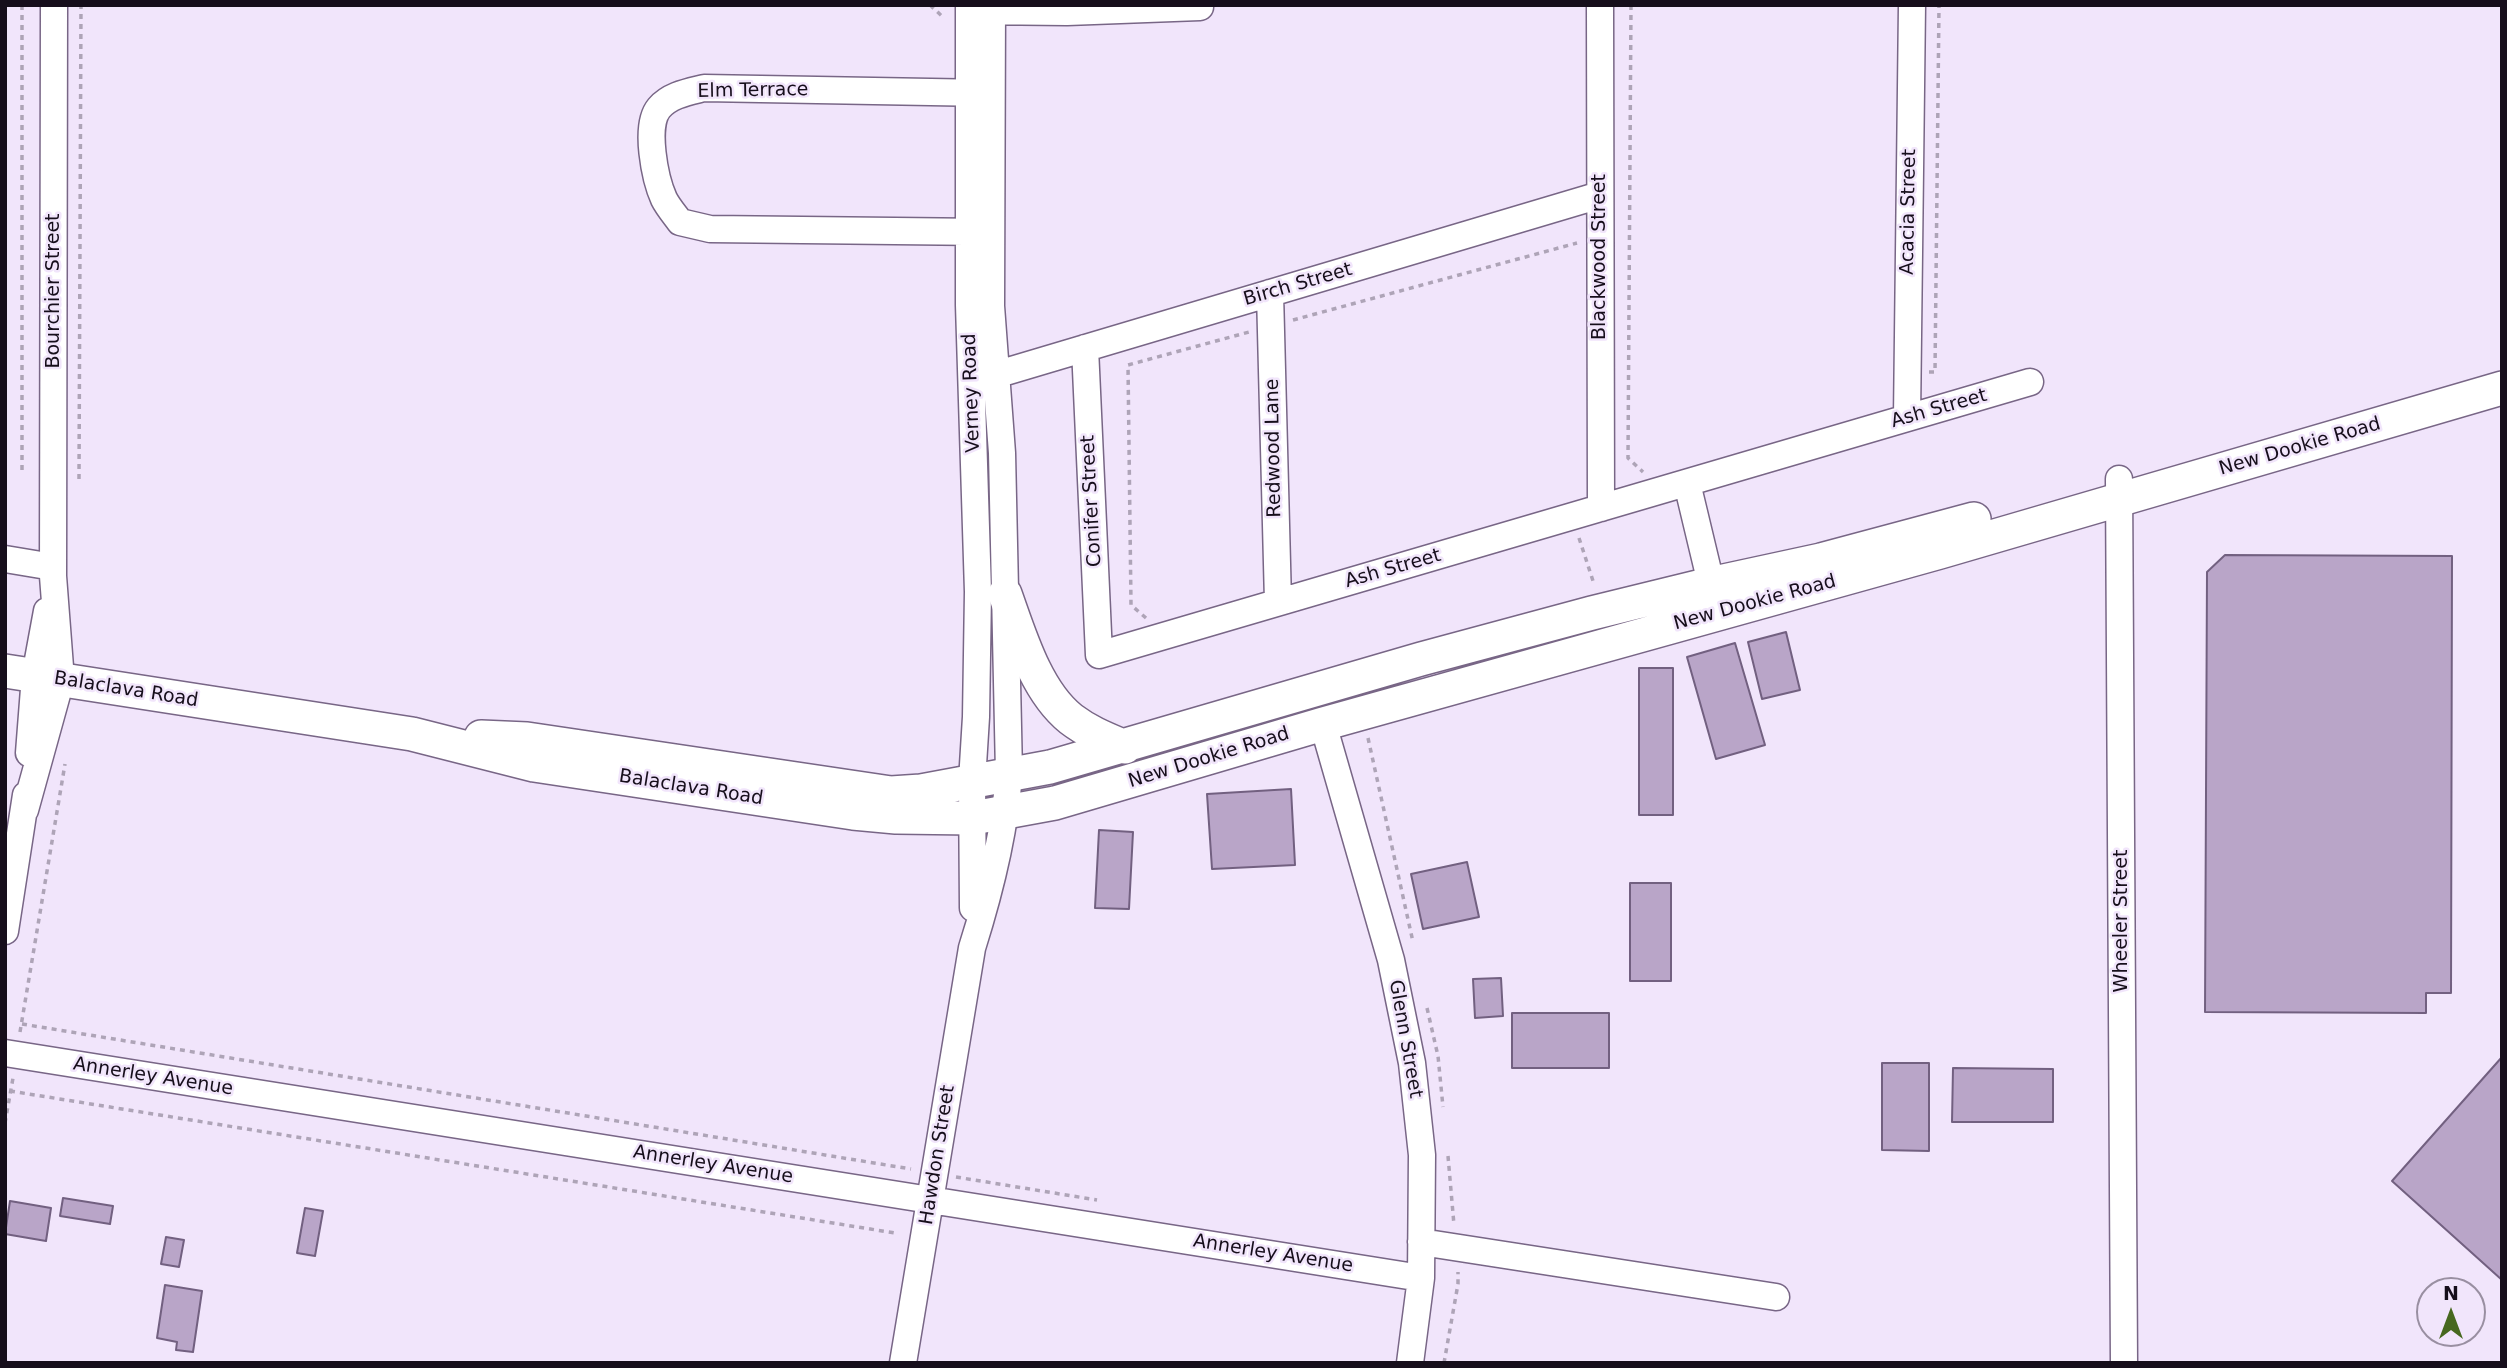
<!DOCTYPE html>
<html>
<head>
<meta charset="utf-8">
<style>
	body { margin:0 }
	#map { position:relative; width:2507px; height:1368px; overflow:hidden; background:#f1e5fb; font-family:"DejaVu Sans",sans-serif }
	canvas { display:block }
	.frame { position:absolute; inset:0; border:7px solid #160e1b; pointer-events:none }
	.north { position:absolute; left:2416px; top:1277px; width:70px; height:70px; box-sizing:border-box; background:#f1e5fb; border:2px solid #998fa1; border-radius:50%; rotate:0deg; font-size:19px; font-weight:700; line-height:28px; text-align:center; color:#160e1b }
	.north::after { content:''; display:block; margin:auto; width:24px; height:32px; background:#47681f; clip-path:polygon(50% 0,100% 100%,50% 72%,0 100%) }
</style>
</head>
<body>
<div id="map">
<canvas width="2507" height="1368"></canvas>
<div class="frame"></div>
<div class="north">N</div>
</div>
<script>
const context = document.querySelector('canvas').getContext('2d');
context.lineJoin = 'round';
function fill(path, color) {
  context.fillStyle = color;
  context.fill(path, 'evenodd');
}
function strokePath(path, color, width, dash) {
  context.strokeStyle = color;
  context.lineWidth = width;
  context.lineCap = dash ? 'butt' : 'round';
  context.setLineDash(dash || []);
  context.stroke(path);
}
function label(font, color, halo, rows, align = 'center') {
  context.font = font + ' "DejaVu Sans",sans-serif';
  context.lineWidth = 5;
  context.setLineDash([]);
  context.textBaseline = 'middle';
  context.strokeStyle = halo;
  context.fillStyle = color;
  for (const [text, x, y, turn = 0] of rows) {
    context.save();
    context.translate(x, y);
    context.rotate((+turn || 0) * Math.PI / 180);
    context.textAlign = isNaN(turn) ? turn : align;
    if (halo) context.strokeText(text, 0, 0);
    context.fillText(text, 0, 0);
    context.restore();
  }
}
const building = new Path2D(`
	M2225 555 2452 556 2451 993H2426V1013L2205 1012 2207 572Z
	M1786 632 1800 690 1762 699 1748 642Z
	M1735 643 1765 745 1716 759 1687 657Z
	M1639 668H1673V815H1639Z
	M1291 789 1295 865 1212 869 1207 794Z
	M1099 830 1133 832 1129 909 1095 908Z
	M1467 862 1479 917 1423 929 1411 874Z
	M1630 883H1671V981H1630Z
	M1501 978 1503 1016 1475 1018 1473 979Z
	M1512 1013H1609V1068H1512Z
	M2502 1057V1280L2392 1181Z
	M1882 1063H1929V1151L1882 1150Z
	M1953 1068 2053 1069V1122H1952Z
	M63 1198 113 1206 110 1224 60 1216Z
	M10 1201 51 1208 46 1241 5 1234Z
	M305 1208 323 1211 315 1256 297 1253Z
	M166 1237 184 1240 179 1267 161 1264Z
	M165 1285 202 1291 193 1352 176 1350 177 1342 157 1338Z`);
fill(building, '#b9a5c8');
strokePath(building, '#726080', 2);
const minor = new Path2D(`
	M969 5V305L978 592 976 717 972 781 973 908
	M1600 5 1601 508
	M974 11 1067 12 1200 7
	M987 93 704 88C688 92 670 95 659 108 644 126 655 179 664 199 668 207 675 215 680 222L710 229 987 232
	M1270 293 1278 602
	M1085 348 1099 655 2030 382
	M995 375 1600 195
	M1907 418 1912 5
	M2119 479 2124 1363
	M1687 483 1715 600
	M5 559 53 567
	M1323 724 1391 960 1412 1063 1422 1155 1421 1278 1410 1363
	M29 753 35 676 47 611
	M25 810 61 680 53 576 54 5
	M5 931 26 795
	M5 1053 1421 1278
	M1421 1242 1776 1297
	M903 1363 972 948C990 891 1005 833 1009 773L1002 453 991 306 992 5`);
const major = new Path2D(`
	M1005 594C1020 636 1036 691 1071 719 1088 732 1106 739 1125 747
	M5 671 412 734 534 765 853 813 896 817 973 818 1055 803 1323 724 1940 552 2502 388
	M481 737 527 739 891 793 921 791 1050 767 1421 659 1592 613 1710 584 1821 560 1974 519`);
strokePath(minor, '#786686', 29);
strokePath(major, '#786686', 36);
strokePath(new Path2D(`
	M22 5V475
	M930 5 944 18
	M1631 5 1628 458 1643 472
	M1293 320 1577 243
	M1929 372H1935L1939 5
	M79 479 81 5
	M1579 538 1594 584
	M1146 618 1131 605 1128 365 1249 332
	M1368 738 1413 942
	M1427 1008 1438 1056 1443 1107
	M22 1024 911 1169
	M20 1032 65 764
	M10 1091 895 1233
	M5 1123 13 1078
	M1448 1156 1454 1225
	M956 1177 1097 1200
	M5 1362 9 1363
	M1444 1363 1458 1284V1272`), '#aea4b7', 3.5, [5, 5]);
strokePath(minor, '#fff', 26);
strokePath(major, '#fff', 33);
label('19px', '#160e1b', '#f1e5fb', [
	["Elm Terrace",753,91,-1],
	["Acacia Street",1909,212,-89],
	["Blackwood Street",1600,257,-90],
	["Birch Street",1298,285,-16],
	["Bourchier Street",54,291,-90],
	["Verney Road",972,393,-92],
	["Ash Street",1939,409,-16],
	["New Dookie Road",2300,447,-16],
	["Redwood Lane",1274,448,-91],
	["Conifer Street",1092,501,-93],
	["Ash Street",1393,569,-16],
	["New Dookie Road",1755,603,-15],
	["Balaclava Road",126,690,9],
	["New Dookie Road",1209,758,-17],
	["Balaclava Road",691,788,9],
	["Wheeler Street",2122,921,-90],
	["Glenn Street",1405,1039,80],
	["Annerley Avenue",153,1077,9],
	["Hawdon Street",938,1155,-81],
	["Annerley Avenue",713,1165,9],
	["Annerley Avenue",1273,1254,9]
]);
</script>
</body>
</html>
